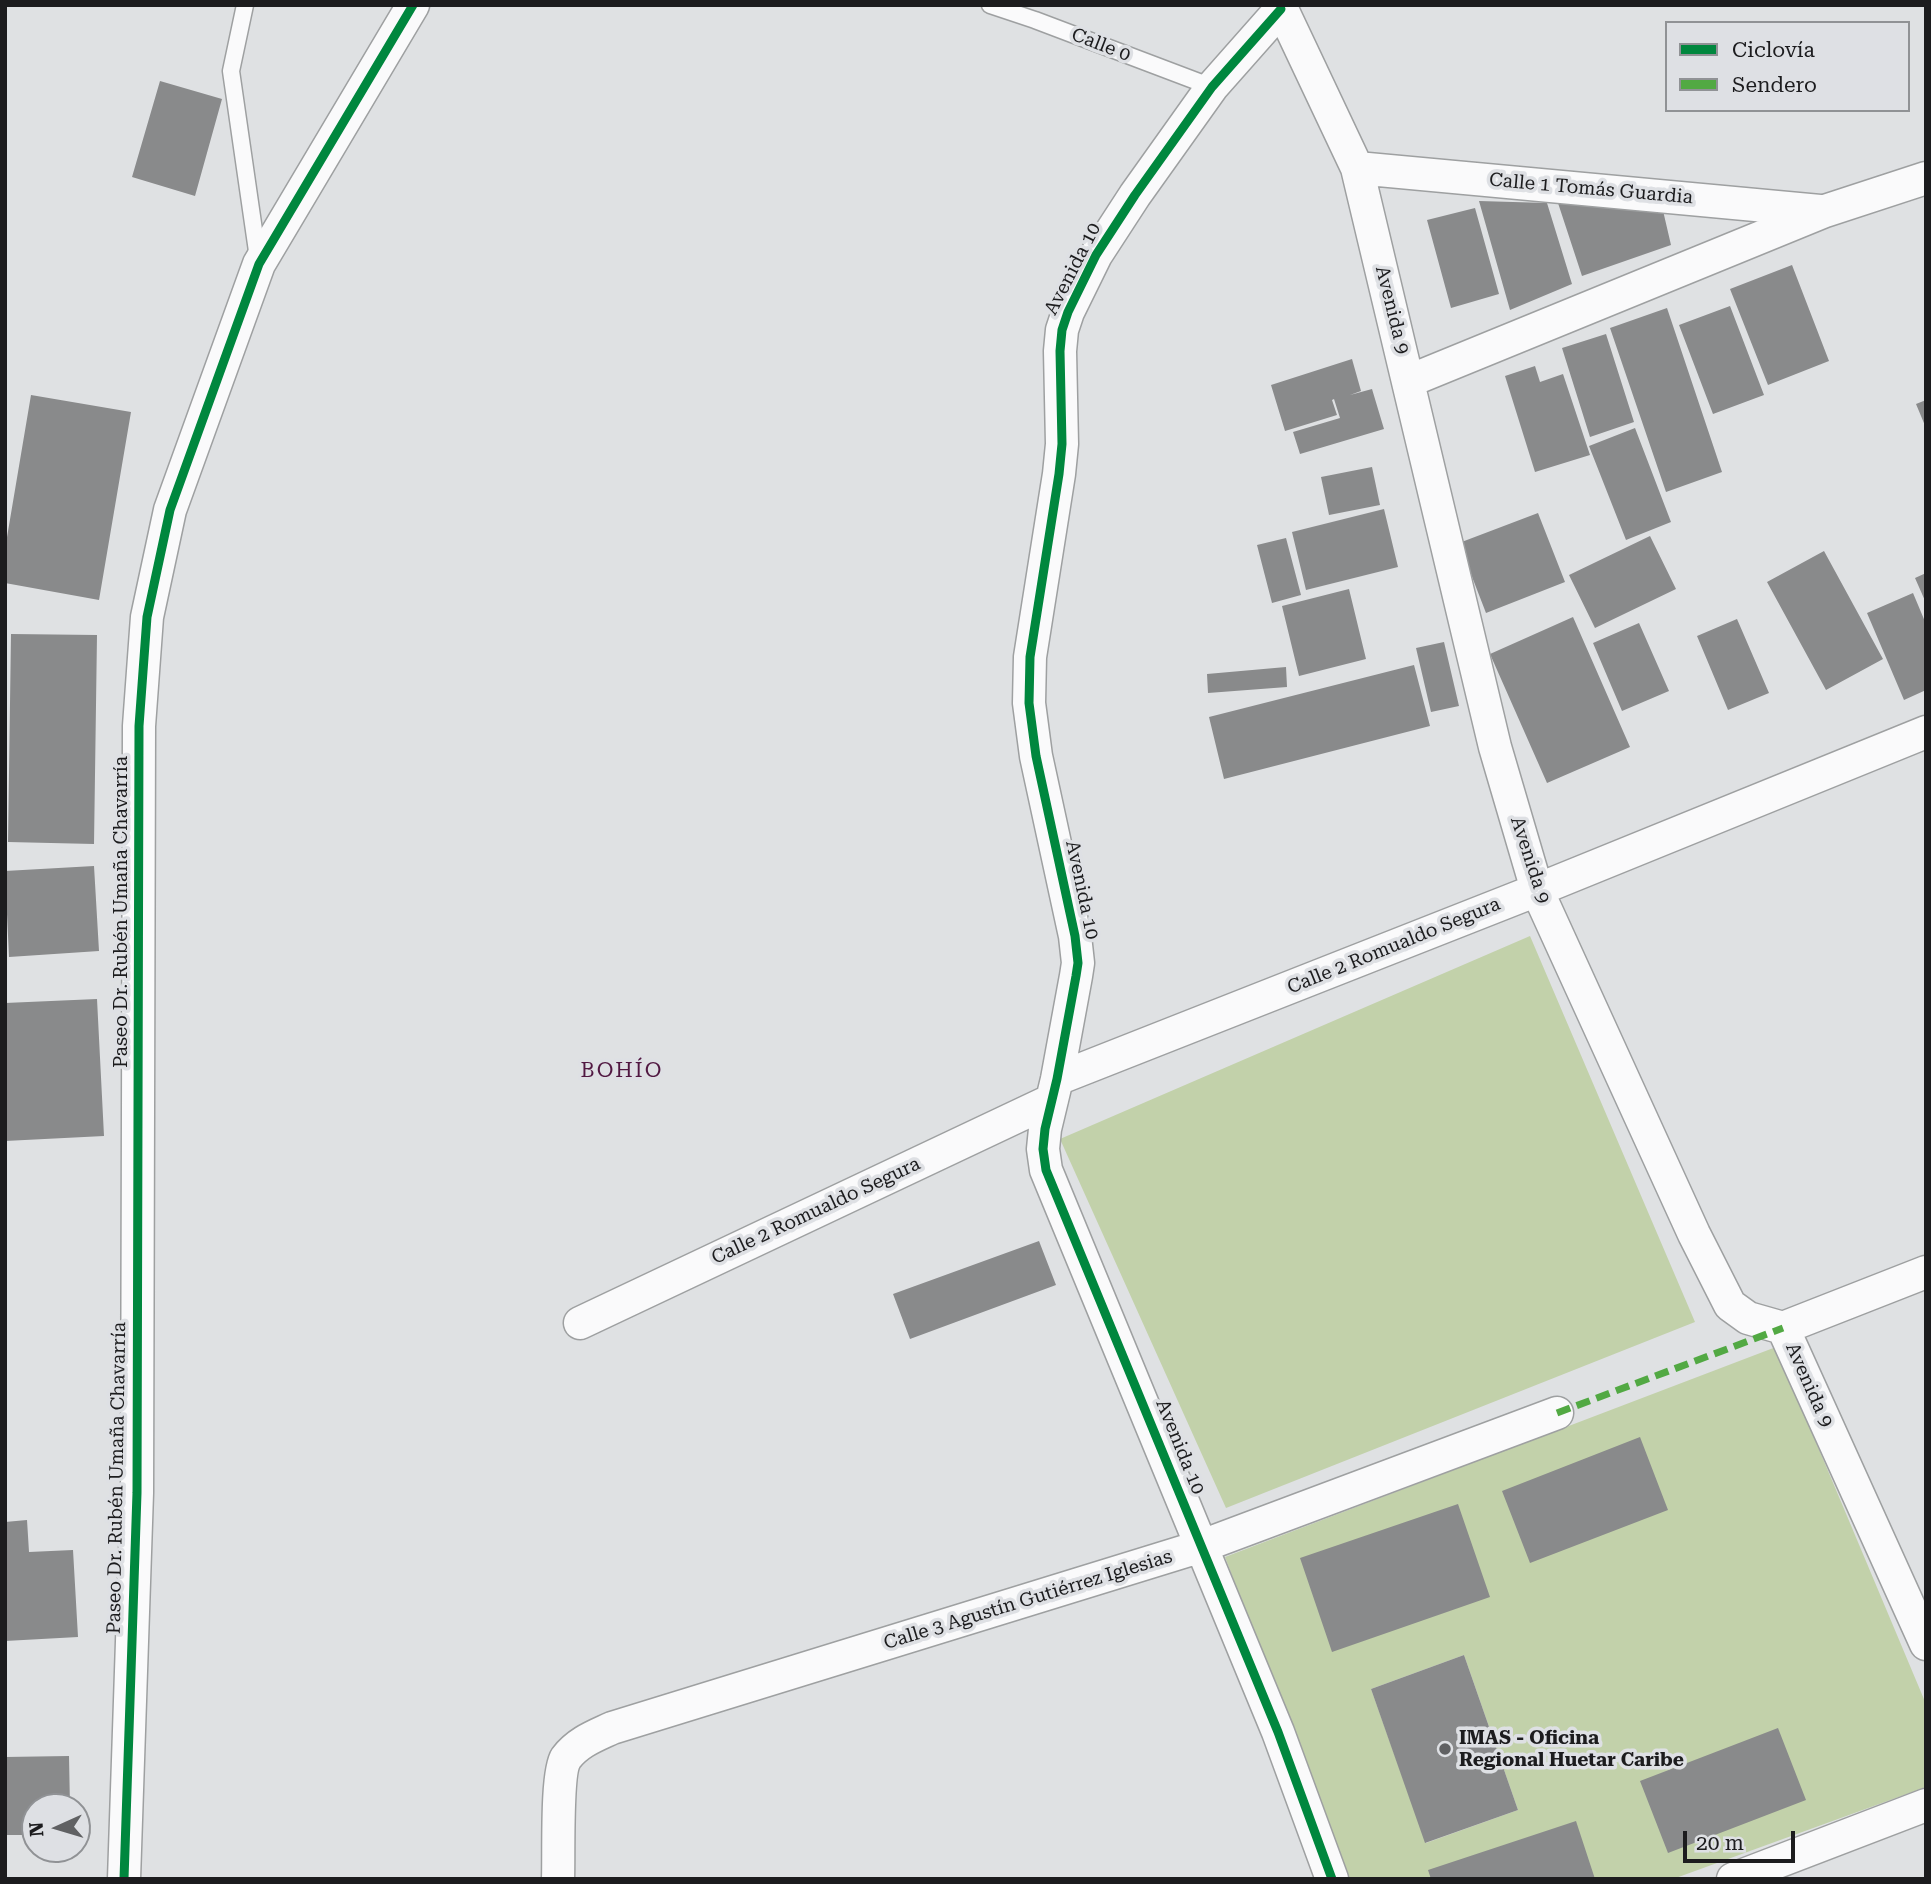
<!DOCTYPE html>
<html>
<head>
<meta charset="utf-8">
<style>
	body { margin:0 }
	#map { position:relative; width:1931px; height:1884px; overflow:hidden; background:#dfe1e3; font-family:"Roboto Serif",serif }
	canvas { display:block }
	.frame { position:absolute; inset:0; border:7px solid #1c1c1e; pointer-events:none }
	.legend { position:absolute; left:1665px; top:21px; width:245px; height:91px; box-sizing:border-box; background:#dee0e4; border:2px solid #909295; margin:0; padding:9px 12px; list-style:none; font-size:21px; color:#1c1c1e }
	.legend li { display:flex; align-items:center; gap:14px; height:35px }
	.legend b { width:35px; border:2px solid #909295 }
	.north { position:absolute; left:21px; top:1793px; width:70px; height:70px; box-sizing:border-box; background:#dee0e4; border:2px solid #909295; border-radius:50%; rotate:266deg; font-size:19px; font-weight:700; line-height:28px; text-align:center; color:#1c1c1e }
	.north::after { content:''; display:block; margin:auto; width:24px; height:32px; background:#606163; clip-path:polygon(50% 0,100% 100%,50% 72%,0 100%) }
	.scale { position:absolute; left:1683px; top:1831px; width:112px; height:32px; box-sizing:border-box; border:4px solid #1c1c1e; border-top:0; padding-left:9px; font-size:21px; line-height:24px; white-space:nowrap; color:#1c1c1e; -webkit-text-stroke:5px #dee0e4; paint-order:stroke }
</style>
</head>
<body>
<div id="map">
<canvas width="1931" height="1884"></canvas>
<div class="frame"></div>
<ul class="legend">
<li><b style="height:9px;background:#00873e"></b>Ciclovía</li>
<li><b style="height:9px;background:#52a943"></b>Sendero</li>
</ul>
<div class="north">N</div>
<div class="scale">20 m</div>
</div>
<script>
const context = document.querySelector('canvas').getContext('2d');
context.lineJoin = 'round';
function fill(path, color) {
  context.fillStyle = color;
  context.fill(path, 'evenodd');
}
function strokePath(path, color, width, dash) {
  context.strokeStyle = color;
  context.lineWidth = width;
  context.lineCap = dash ? 'butt' : 'round';
  context.setLineDash(dash || []);
  context.stroke(path);
}
function label(font, color, halo, rows, align = 'center') {
  context.font = font + ' "Roboto Serif",serif';
  context.lineWidth = 7;
  context.setLineDash([]);
  context.textBaseline = 'middle';
  context.strokeStyle = halo;
  context.fillStyle = color;
  for (const [text, x, y, turn = 0] of rows) {
    context.save();
    context.translate(x, y);
    context.rotate((+turn || 0) * Math.PI / 180);
    context.textAlign = isNaN(turn) ? turn : align;
    if (halo) context.strokeText(text, 0, 0);
    context.fillText(text, 0, 0);
    context.restore();
  }
}
fill(new Path2D(`
	M1530 936 1695 1322 1226 1508 1060 1139Z
	M1776 1347 1926 1704V1787L1673 1879H1347L1225 1557ZM1464 1655 1518 1810 1426 1843 1371 1689Z`), '#c2d1aa');
fill(new Path2D(`
	M160 81 222 99 195 196 132 177Z
	M1479 201 1547 203 1572 284 1510 310Z
	M1661 202 1671 245 1582 276 1558 203Z
	M1475 208 1499 294 1451 308 1427 220Z
	M1792 265 1829 361 1768 385 1730 289Z
	M1730 306 1764 395 1713 414 1679 325Z
	M1667 308 1722 472 1666 492 1610 328Z
	M1606 334 1634 422 1590 437 1562 348Z
	M1352 359 1361 391 1350 395 1372 389 1384 429 1300 454 1293 432 1340 418 1334 399 1332 400 1337 415 1285 431 1271 385Z
	M1535 366 1540 382 1563 374 1590 455 1535 472 1505 376Z
	M31 395 131 412 99 600 5 583V549Z
	M1926 400V428L1916 404Z
	M1635 428 1671 522 1626 540 1589 446Z
	M1372 467 1380 505 1329 515 1321 477Z
	M1384 509 1398 567 1306 590 1292 532Z
	M1538 513 1565 582 1486 613 1459 543Z
	M1650 536 1676 589 1595 628 1569 575Z
	M1286 538 1301 595 1272 603 1257 545Z
	M1824 551 1883 659 1826 690 1767 582Z
	M1926 573V603L1915 578Z
	M1349 589 1366 659 1299 676 1282 606Z
	M1913 593 1926 624V690L1904 700 1867 613Z
	M1573 617 1630 747 1547 783 1490 654Z
	M1737 619 1769 693 1728 710 1697 636Z
	M1639 623 1669 691 1622 711 1593 643Z
	M11 634 97 635 94 844 8 842Z
	M1444 642 1459 706 1431 712 1416 648Z
	M1414 665 1430 726 1224 779 1209 717Z
	M1286 667 1287 687 1208 693 1207 674Z
	M94 866 99 951 9 957 5 871Z
	M97 999 104 1136 5 1141V1003Z
	M1039 1241 1056 1285 910 1339 893 1294Z
	M1640 1437 1668 1510 1530 1563 1502 1491Z
	M1458 1504 1490 1597 1332 1652 1300 1558Z
	M27 1520 29 1552 73 1550 78 1637 5 1641V1522Z
	M1464 1655 1518 1810 1425 1843 1371 1689Z
	M1778 1728 1806 1800 1668 1853 1640 1781Z
	M69 1756 70 1807H35V1835H5V1757Z
	M1576 1821 1595 1879H1431L1428 1870Z`), '#898a8b');
const service = new Path2D(`
	M245 5 231 71 258 258
	M990 5 1035 20 1212 87`);
const minor = new Path2D(`
	M1280 5 1357 168 1495 747 1537 890 1694 1234 1730 1305 1748 1318 1783 1328 1926 1644
	M1281 9 1212 87 1135 195 1096 255 1068 312 1062 330 1060 351 1062 444 1059 474 1030 657 1029 703 1036 756 1075 936 1078 963 1076 976 1057 1079 1045 1129 1043 1149 1046 1170 1278 1732 1332 1879
	M1357 168 1820 211
	M1409 381 1825 211 1926 178
	M1057 1079 1537 890 1926 732
	M580 1323 1052 1100
	M1783 1328 1926 1272
	M124 1879 137 1493 139 726 147 617 170 510 259 264 413 5
	M558 1879C559 1856 556 1773 566 1758 578 1742 595 1736 612 1728L1202 1546 1557 1413
	M1733 1879 1926 1805`);
strokePath(service, '#9ea0a1', 19);
strokePath(minor, '#9ea0a1', 35);
strokePath(service, '#fafafb', 16);
strokePath(minor, '#fafafb', 32);
strokePath(new Path2D(`
	M1557 1413 1783 1328`), '#52a943', 7, [14, 7]);
strokePath(new Path2D(`
	M1281 9 1212 87 1135 195 1096 255 1068 312 1062 330 1060 351 1062 444 1059 474 1030 657 1029 703 1036 756 1075 936 1078 963 1076 976 1057 1079 1045 1129 1043 1149 1046 1170 1278 1732 1332 1879
	M124 1879 137 1493 139 726 147 617 170 510 259 264 413 5`), '#00873e', 9);
for (const [x, y, r, color] of [
	[1445,1749,7,"#606163"]
]) {
  const dot = new Path2D();
  dot.arc(x, y, r, 0, 2 * Math.PI);
  context.fillStyle = color;
  context.fill(dot);
  strokePath(dot, '#dee0e4', 2.5);
}
label('19px', '#1c1c1e', '#dee0e4', [
	["Calle 0",1101,45,21],
	["Calle 1 Tomás Guardia",1591,189,5],
	["Avenida 10",1073,269,-63],
	["Avenida 9",1392,310,76],
	["Avenida 9",1530,860,72],
	["Avenida 10",1082,890,78],
	["Paseo Dr. Rubén Umaña Chavarría",121,912,-90],
	["Calle 2 Romualdo Segura",1394,946,-22],
	["Calle 2 Romualdo Segura",816,1211,-25],
	["Avenida 9",1809,1385,66],
	["Avenida 10",1180,1447,68],
	["Paseo Dr. Rubén Umaña Chavarría",117,1478,-89],
	["Calle 3 Agustín Gutiérrez Iglesias",1028,1600,-17]
]);
label('bold 19px', '#1c1c1e', '#dee0e4', [
	["IMAS - Oficina",1459,1738],
	["Regional Huetar Caribe",1459,1760]
], 'left');
context.letterSpacing = '2px';
label('21px', '#511842', '#dee0e4', [
	["BOHÍO",622,1071]
]);
context.letterSpacing = '0px';
</script>
</body>
</html>
